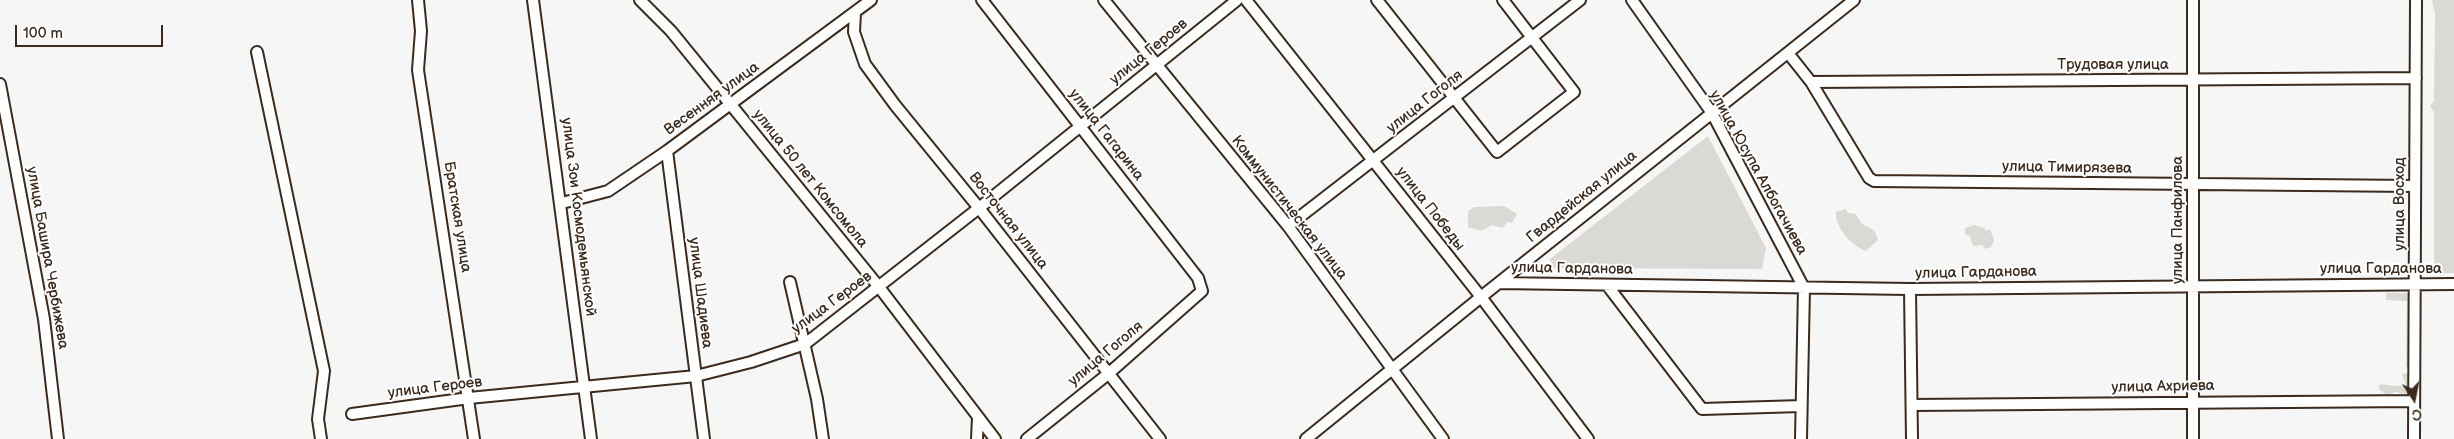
<!DOCTYPE html>
<html>
<head>
<meta charset="utf-8">
<style>
	body { margin:0 }
	#map { position:relative; width:2454px; height:439px; overflow:hidden; background:#f7f6f6; font-family:"Balsamiq Sans",sans-serif }
	canvas { display:block }
	.north { position:absolute; left:2389px; top:374px; width:50px; height:50px; -webkit-text-stroke:4px #fff; paint-order:stroke; rotate:169deg; font-size:14px; font-weight:700; line-height:20px; text-align:center; color:#3b2a1e }
	.north::after { content:''; display:block; margin:auto; width:18px; height:22px; background:#3b2a1e; clip-path:polygon(50% 0,100% 100%,50% 72%,0 100%) }
	.scale { position:absolute; left:15px; top:25px; width:148px; height:22px; box-sizing:border-box; border:2px solid #3b2a1e; border-top:0; padding-left:6px; font-size:15px; line-height:18px; white-space:nowrap; color:#3b2a1e; -webkit-text-stroke:4px #fff; paint-order:stroke }
</style>
</head>
<body>
<div id="map">
<canvas width="2454" height="439"></canvas>
<div class="north">С</div>
<div class="scale">100 m</div>
</div>
<script>
const context = document.querySelector('canvas').getContext('2d');
context.lineJoin = 'round';
function fill(path, color) {
  context.fillStyle = color;
  context.fill(path, 'evenodd');
}
function strokePath(path, color, width, dash) {
  context.strokeStyle = color;
  context.lineWidth = width;
  context.lineCap = dash ? 'butt' : 'round';
  context.setLineDash(dash || []);
  context.stroke(path);
}
function label(font, color, halo, rows, align = 'center') {
  context.font = font + ' "Balsamiq Sans",sans-serif';
  context.lineWidth = 4;
  context.setLineDash([]);
  context.textBaseline = 'middle';
  context.strokeStyle = halo;
  context.fillStyle = color;
  for (const [text, x, y, turn = 0] of rows) {
    context.save();
    context.translate(x, y);
    context.rotate((+turn || 0) * Math.PI / 180);
    context.textAlign = isNaN(turn) ? turn : align;
    if (halo) context.strokeText(text, 0, 0);
    context.fillText(text, 0, 0);
    context.restore();
  }
}
fill(new Path2D(`
	M2432 0H2454V273H2434V112L2430 106 2434 101 2435 14Z
	M1708 136 1766 248 1762 269 1553 268 1550 259Z
	M1504 206 1517 214 1512 223 1508 222 1502 228 1492 225 1481 231 1468 227V211L1474 207Z
	M1846 209 1848 213 1856 214 1861 223C1870 229 1875 227 1878 240L1866 251C1851 245 1835 228 1836 212Z
	M1974 225 1985 228V231L1990 229 1994 240 1991 247 1985 249 1982 245 1974 246 1972 244 1970 236 1965 235V228Z
	M2386 293H2413V367H2406L2407 301 2386 300Z
	M2406 373 2410 377 2408 395 2396 392 2386 395 2379 389V385C2387 383 2395 388 2404 385L2407 388 2402 374Z`), '#dbd9d6');
const minor = new Path2D(`
	M418 0 421 31 418 70 474 439
	M533 0 591 439
	M640 0 671 31 879 287 995 439
	M982 0 1198 278 1202 291 1108 374 1027 439
	M1104 0 1288 226 1443 439
	M1246 0 1481 297 1588 439
	M1377 0 1497 152 1574 92 1503 0
	M1632 0 1712 113 1804 288 1801 439
	M2193 0V439
	M855 13 854 32 865 64 895 105 979 208 1160 439
	M257 52 324 371 318 419 321 439
	M1788 53 1811 82 1869 178 1874 181 2415 186
	M1811 82 2416 78
	M0 84 44 319 58 439
	M667 151 704 439
	M562 203 608 191 667 151 871 0
	M1288 226 1580 0
	M790 282 817 399 823 439
	M1499 283 1910 289 2454 284
	M1607 285 1702 409 1801 406
	M1910 289 1912 439
	M1912 405 2414 401
	M352 414 469 398 696 376 751 362 805 344 979 208 1237 0
	M977 439 978 417
	M1306 439 1481 297 1854 0
	M2414 439 2416 0`);
strokePath(minor, '#3b2a1e', 14);
strokePath(minor, '#fff', 10);
label('15px', '#3b2a1e', '#fff', [
	["улица Героев",1149,52,-39],
	["Трудовая улица",2113,65],
	["Весенняя улица",712,99,-36],
	["улица Гоголя",1425,102,-38],
	["улица Гагарина",1106,135,52],
	["улица Тимирязева",2067,168,1],
	["улица Юсупа Албогачиева",1758,173,61],
	["улица 50 лет Комсомола",810,179,51],
	["Гвардейская улица",1582,197,-39],
	["улица Восход",2400,204,-90],
	["Коммунистическая улица",1289,208,52],
	["улица Победы",1430,209,52],
	["Братская улица",457,217,81],
	["улица Зои Космодемьянской",578,217,83],
	["улица Панфилова",2178,220,-90],
	["Восточная улица",1008,221,52],
	["улица Башира Чербижева",47,258,80],
	["улица Гарданова",1572,269,1],
	["улица Гарданова",2381,269],
	["улица Гарданова",1976,273,-1],
	["улица Шадиева",700,293,83],
	["улица Героев",832,303,-36],
	["улица Гоголя",1106,354,-40],
	["улица Ахриева",2163,387,-1],
	["улица Героев",435,388,-7]
]);
</script>
</body>
</html>
